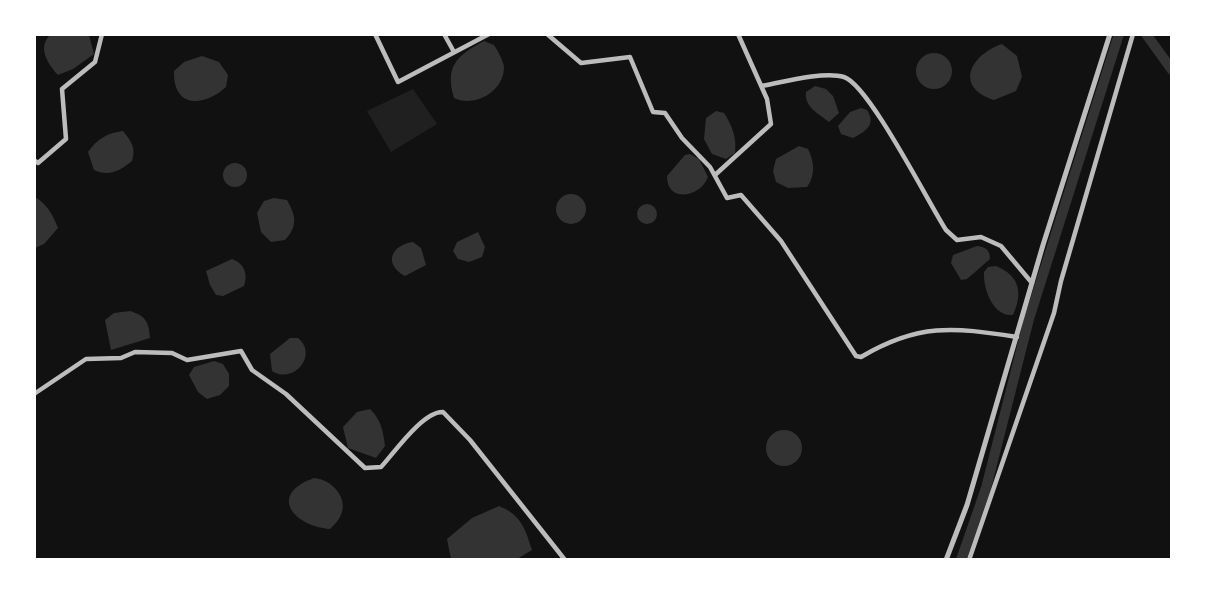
<!DOCTYPE html>
<html>
<head>
<meta charset="utf-8">
<style>
	body { margin:0 }
	#map { position:relative; width:1206px; height:594px; overflow:hidden; background:#111; font-family:Inter,sans-serif }
	canvas { display:block }
	.frame { position:absolute; inset:0; border:36px solid #fff; pointer-events:none }
</style>
</head>
<body>
<div id="map">
<canvas width="1206" height="594"></canvas>
<div class="frame"></div>
</div>
<script>
const context = document.querySelector('canvas').getContext('2d');
context.lineJoin = 'round';
function fill(path, color) {
  context.fillStyle = color;
  context.fill(path, 'evenodd');
}
function strokePath(path, color, width, dash) {
  context.strokeStyle = color;
  context.lineWidth = width;
  context.lineCap = dash ? 'butt' : 'round';
  context.setLineDash(dash || []);
  context.stroke(path);
}
fill(new Path2D(`
	M413 89 437 124 391 152 367 111Z`), '#202020');
fill(new Path2D(`
	M50 35H89L94 54 73 69 58 75C48 64 37 48 50 35Z
	M484 41 494 45C498 51 503 60 504 67 504 92 474 108 454 98 445 66 456 56 484 41Z
	M1002 44 1017 56 1022 77 1016 91 994 100C954 87 970 55 1002 44Z
	M916 71a18 18 0 1 1 36 0a18 18 0 1 1-36 0Z
	M202 56 219 62 228 75 226 87C204 107 173 109 174 71L184 62Z
	M815 86 826 89 833 96 839 113 829 122C819 114 804 107 806 92Z
	M861 108 867 110C876 124 867 131 853 138L841 134 838 126 850 112Z
	M716 111 724 113C732 125 737 138 735 153L726 159 712 154 704 139 706 118Z
	M123 131C132 142 136 148 132 161 120 171 108 177 94 170L88 152C97 139 107 133 123 131Z
	M799 146 808 149C814 161 816 175 807 187L788 188 776 182 773 171 776 159Z
	M690 154 699 159 708 177C701 197 667 204 667 176L685 155Z
	M223 175a12 12 0 1 1 24 0a12 12 0 1 1-24 0Z
	M556 209a15 15 0 1 1 30 0a15 15 0 1 1-30 0Z
	M35 197C47 204 53 215 58 228L44 244 35 248Z
	M274 198 287 200C296 216 298 226 285 240L271 242 261 232 257 213 264 201Z
	M637 214a10 10 0 1 1 20 0a10 10 0 1 1-20 0Z
	M478 232 485 247 482 257 469 262 458 259 453 251 457 242Z
	M413 242 421 248 426 265 405 276C383 264 391 245 413 242Z
	M977 246C986 247 990 250 990 259L967 279 961 280 951 263 953 255Z
	M232 259C245 264 248 274 244 286L223 296 216 295 210 285 206 271Z
	M996 266C1020 276 1023 293 1013 315 993 317 983 289 984 272L988 267Z
	M130 311C146 316 149 322 150 338L111 350 105 320 114 313Z
	M290 338H298C319 355 293 385 272 371L270 354Z
	M214 361 223 364 229 374V386L220 395 207 399 198 392 189 375 194 367Z
	M370 409C381 420 383 430 385 446L376 458 348 448 343 427 357 412Z
	M766 448a18 18 0 1 1 36 0a18 18 0 1 1-36 0Z
	M314 478C332 479 350 499 340 517 338 521 333 526 330 529 294 526 267 495 314 478Z
	M499 506C521 515 525 528 532 550L517 559H451L447 539 472 518Z`), '#333');
strokePath(new Path2D(`
	M1146 34 1172 70
	M961 560 986 488 1029 319 1119 34`), '#333', 10);
strokePath(new Path2D(`
	M375 34 398 82 489 34
	M444 34 454 52
	M547 34 581 63 630 57 653 112 665 113 682 138 710 167 727 198 741 195 781 241 856 356 861 357C918 323 953 327 1017 337
	M762 86C783 82 824 71 844 77 869 85 928 202 946 230L957 240 981 237 1001 246 1032 283
	M34 160 38 163 66 139 62 89 95 62 102 34
	M715 175 771 124 767 99 738 34
	M34 394 86 359 121 358 135 352 172 353 187 360 241 351 252 370 286 394 365 468 381 467C394 453 423 411 443 412L470 440 565 560
	M969 560 1054 313 1061 281 1133 34`), '#bcbcbc', 4.5);
strokePath(new Path2D(`
	M946 560 967 505 1043 245 1110 34`), '#bcbcbc', 5);
</script>
</body>
</html>
